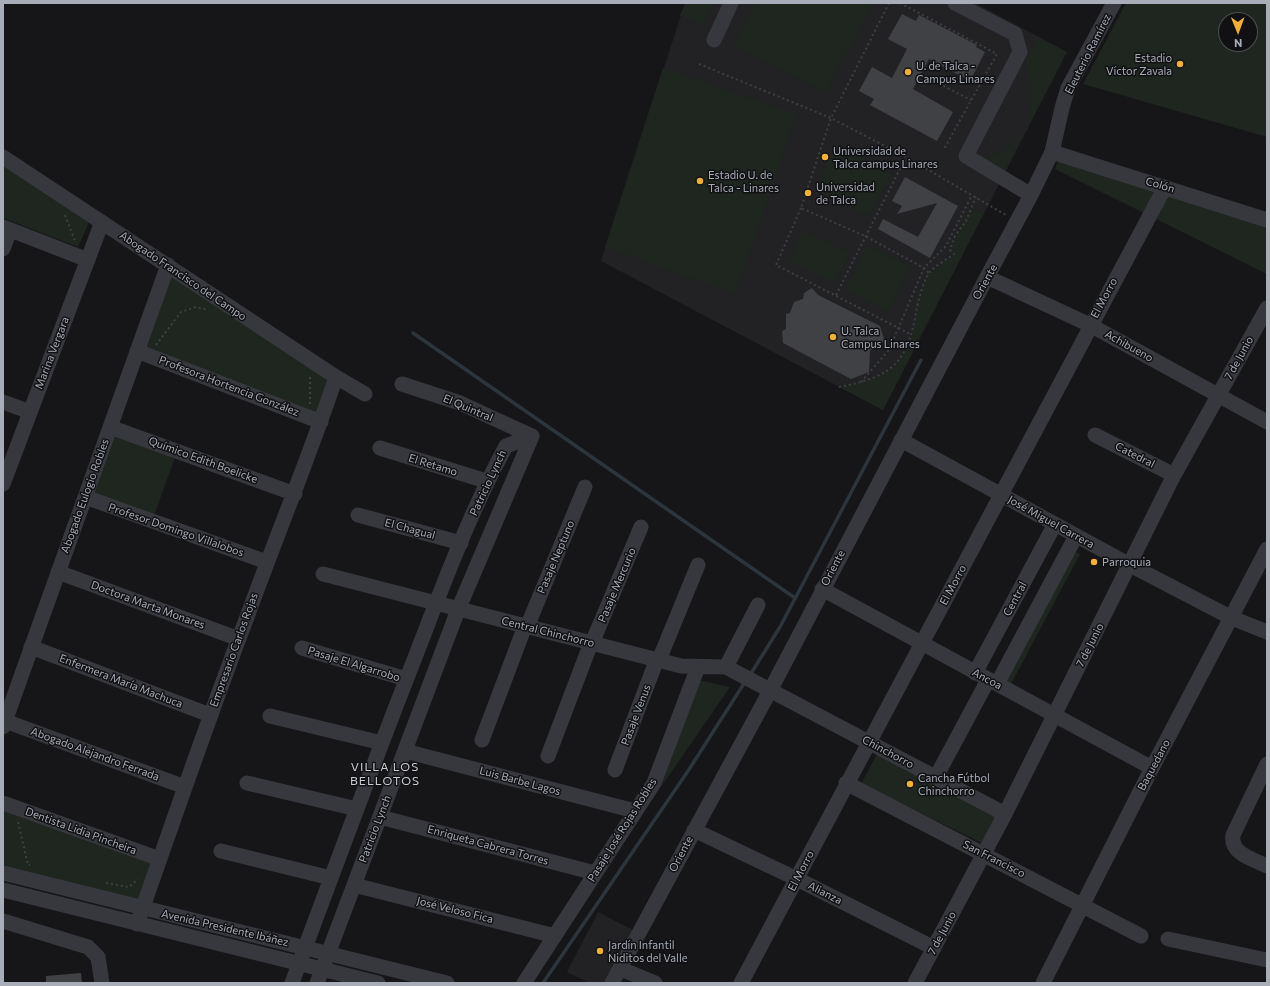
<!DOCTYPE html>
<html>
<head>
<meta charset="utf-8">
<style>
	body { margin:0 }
	#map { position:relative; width:1270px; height:986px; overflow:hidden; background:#161618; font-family:Commissioner,sans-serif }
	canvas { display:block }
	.frame { position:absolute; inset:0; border:4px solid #a8adb8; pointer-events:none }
	.north { position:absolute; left:1218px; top:12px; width:40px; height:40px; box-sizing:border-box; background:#111113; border:1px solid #4d4f55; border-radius:50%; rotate:179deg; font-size:11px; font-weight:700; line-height:16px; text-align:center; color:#a8adb8 }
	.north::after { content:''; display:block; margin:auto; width:14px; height:18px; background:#f2b134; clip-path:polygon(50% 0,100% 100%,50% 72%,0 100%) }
</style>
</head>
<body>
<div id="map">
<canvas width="1270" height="986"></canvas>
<div class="frame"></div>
<div class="north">N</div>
</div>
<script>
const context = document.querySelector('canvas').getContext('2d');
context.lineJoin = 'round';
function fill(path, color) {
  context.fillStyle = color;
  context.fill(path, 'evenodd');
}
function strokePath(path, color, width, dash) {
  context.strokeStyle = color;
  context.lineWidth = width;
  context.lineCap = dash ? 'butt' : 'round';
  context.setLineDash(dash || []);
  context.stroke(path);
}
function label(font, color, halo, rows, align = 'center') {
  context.font = font + ' Commissioner,sans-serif';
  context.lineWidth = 3;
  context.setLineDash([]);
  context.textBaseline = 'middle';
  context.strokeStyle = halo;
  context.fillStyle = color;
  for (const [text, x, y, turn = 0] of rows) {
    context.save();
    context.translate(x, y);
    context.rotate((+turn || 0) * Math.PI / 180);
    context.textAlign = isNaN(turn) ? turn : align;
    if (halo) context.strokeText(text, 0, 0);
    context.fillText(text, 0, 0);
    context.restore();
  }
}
fill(new Path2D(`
	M685 3H975L1067 52 883 410 601 261Z
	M598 912 633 930 606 983H589L567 972Z`), '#222225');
fill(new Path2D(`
	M685 3H713L704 25 680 16Z
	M754 3H873L825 93 734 45Z
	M1126 3H1267V137L1083 84ZM1226 20H1250V44H1226Z
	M1038 37 1067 52 1004 171 980 160C993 155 1009 149 1018 139 1037 116 1031 86 1025 61Z
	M663 68 797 114 735 294 605 247Z
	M836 143 892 174 869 216 816 189Z
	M1059 158 1267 222V274L1055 169Z
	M3 163 90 220 78 247 3 218Z
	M970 209 983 214 883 410 839 387C892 377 907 365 917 310 918 301 923 279 929 273 936 266 946 260 954 254L950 250C955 235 965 224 970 209Z
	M803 230 849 253 835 284 790 261Z
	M868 245 911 267 888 312 845 290Z
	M170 275 329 379 317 415 143 348Z
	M112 434 175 457 154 516 93 495Z
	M1063 546 1080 554 1009 688 994 680Z
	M698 680 730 687 661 787Z
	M879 750 999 813 982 843 861 784Z
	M3 808 154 862 139 903 3 870Z`), '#1e261f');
strokePath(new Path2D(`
	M413 333 795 598
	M750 675 780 627 921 360
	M543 983 688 771 745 682`), '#2c353c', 3.5);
fill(new Path2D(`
	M902 14 916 21 919 15 977 45 976 47 985 52 970 81 929 59 913 89 953 112 937 141 870 105 874 99 859 91 872 67 892 78 907 49 888 39Z
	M905 177 958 206 930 258 878 229 883 219 918 237 937 203 897 214 902 206 892 201Z
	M812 288 818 295 880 326 885 342 877 344 876 349 870 350 869 372 851 379 783 343 782 331 786 329V314L790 313 794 302 803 299 804 293Z
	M81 973 82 983H46V976Z`), '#404145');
strokePath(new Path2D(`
	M889 3 831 118 801 208 865 236 924 268 929 273
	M900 3 997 54 944 149
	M699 64 831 118 906 157 1006 215
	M930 79 971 100
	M801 208 776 265 912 335
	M65 215 75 241
	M836 295 906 157
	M156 345 181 312 196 307 208 310
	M310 377V404
	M861 382 889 350 924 268 946 246 972 195
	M839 387C894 376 908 363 917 307 919 299 924 278 930 272 936 265 946 260 954 254L950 250 955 236 966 221 976 197
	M18 822 28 865H30
	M106 883 129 887 138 879`), '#3d3f44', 2, [2, 3]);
strokePath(new Path2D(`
	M955 3 1015 34 1020 52 966 156 1031 195
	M714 40 731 3
	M1052 152 1267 220
	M3 157 336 377 365 394
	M3 227 88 260
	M3 249 10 230
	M987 277 1090 325 1267 422
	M137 351 321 422
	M402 384 460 403 532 436
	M3 402 30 412
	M110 427 295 494
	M1095 435 1174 475
	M901 440 1130 565 1232 618 1267 632
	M380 448 486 481
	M3 484 102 222
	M85 497 267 562
	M358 515 461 543
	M58 572 239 639
	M323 574 681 666 726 667 1005 814
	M822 589 1152 768
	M527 627 585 487
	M592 643 641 527
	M31 647 210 715
	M302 648 406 679
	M659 660 698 565
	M726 667 758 605
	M975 673 1055 524
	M997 684 1076 536
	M270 716 382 743
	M5 721 185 787
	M3 727 168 265
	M482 740 525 626
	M405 751 635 811
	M548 756 591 643
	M1267 764 1233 835C1230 854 1253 859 1267 866
	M615 770 657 659
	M936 777 988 680
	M247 783 357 809
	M846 783 1141 936
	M3 803 160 859
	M380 817 595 873
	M694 830 797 879 934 948
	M221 851 331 878
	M3 873 447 983
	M354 885 555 936
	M3 890 378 983
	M3 921 88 947 98 957 102 983
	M137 924C173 822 208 719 247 617 276 537 309 458 336 377
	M1168 939 1267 960
	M621 969 655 983
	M292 983C332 875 372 767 414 660 442 588 469 514 506 446L532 436
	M317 983 458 610 532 436
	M524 983 654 783 698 667
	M612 983 771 689 987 277 1031 195 1052 152 1062 108 1068 88 1114 3
	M741 983 1165 187
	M915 983 1005 814 1174 475 1267 308
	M1043 983 1152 768 1267 549`), '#37383d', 15);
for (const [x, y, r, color] of [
	[1180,64,4,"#f2b134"],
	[908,72,4,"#f2b134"],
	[825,157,4,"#f2b134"],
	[700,181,4,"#f2b134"],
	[808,193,4,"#f2b134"],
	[833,337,4,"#f2b134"],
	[1094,562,4,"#f2b134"],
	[910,784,4,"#f2b134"],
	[600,951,4,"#f2b134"]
]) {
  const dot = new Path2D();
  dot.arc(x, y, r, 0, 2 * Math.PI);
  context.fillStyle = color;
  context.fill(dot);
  strokePath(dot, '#111113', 1.5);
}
label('11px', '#a8adb8', '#111113', [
	["Eleuterio Ramírez",1088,54,-63],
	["Colón",1160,185,17],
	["Abogado Francisco del Campo",183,276,34],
	["Oriente",985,282,-61],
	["El Morro",1104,298,-62],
	["Achibueno",1129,346,29],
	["Marina Vergara",52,353,-69],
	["7 de Junio",1239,358,-61],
	["Profesora Hortencia González",229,386,21],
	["El Quintral",468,408,23],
	["Catedral",1135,455,27],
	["Químico Edith Boelicke",203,460,20],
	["El Retamo",433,465,17],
	["Patricio Lynch",488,483,-65],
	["Abogado Eulogio Robles",85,496,-70],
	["José Miguel Carrera",1051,522,29],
	["El Chagual",410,529,15],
	["Profesor Domingo Villalobos",176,530,19],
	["Pasaje Neptuno",556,557,-67],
	["Oriente",833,568,-62],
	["Pasaje Mercurio",617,585,-67],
	["El Morro",953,585,-62],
	["Central",1015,599,-62],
	["Doctora Marta Monares",148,605,20],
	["Central Chinchorro",548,632,14],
	["7 de Junio",1090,645,-63],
	["Empresario Carlos Rojas",234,650,-70],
	["Pasaje El Algarrobo",354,664,17],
	["Ancoa",987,679,28],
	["Enfermera María Machuca",121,681,21],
	["Pasaje Venus",636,715,-69],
	["Chinchorro",888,752,28],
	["Abogado Alejandro Ferrada",95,754,20],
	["Baquedano",1154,765,-62],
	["Luis Barbe Lagos",520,781,15],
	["Patricio Lynch",375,829,-69],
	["Pasaje José Rojas Robles",622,830,-58],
	["Dentista Lidia Pincheira",81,831,20],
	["Enriqueta Cabrera Torres",488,845,15],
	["Oriente",681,854,-62],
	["San Francisco",994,859,27],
	["El Morro",801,871,-63],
	["Alianza",825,893,27],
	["José Veloso Fica",455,910,14],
	["Avenida Presidente Ibáñez",225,928,13],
	["7 de Junio",942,933,-62]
]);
label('11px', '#a8adb8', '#111113', [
	["Estadio",1172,58,"right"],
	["Víctor Zavala",1172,71,"right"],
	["U. de Talca -",916,66],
	["Campus Linares",916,79],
	["Universidad de",833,151],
	["Talca campus Linares",833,164],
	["Estadio U. de",708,175],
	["Talca - Linares",708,188],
	["Universidad",816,187],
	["de Talca",816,200],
	["U. Talca",841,331],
	["Campus Linares",841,344],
	["Parroquia",1102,562],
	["Cancha Fútbol",918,778],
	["Chinchorro",918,791],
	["Jardín Infantil",608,945],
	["Niditos del Valle",608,958]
], 'left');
context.letterSpacing = '1px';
label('12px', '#c9ccd4', '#111113', [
	["VILLA LOS",385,767],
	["BELLOTOS",385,781]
]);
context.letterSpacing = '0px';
</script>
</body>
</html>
